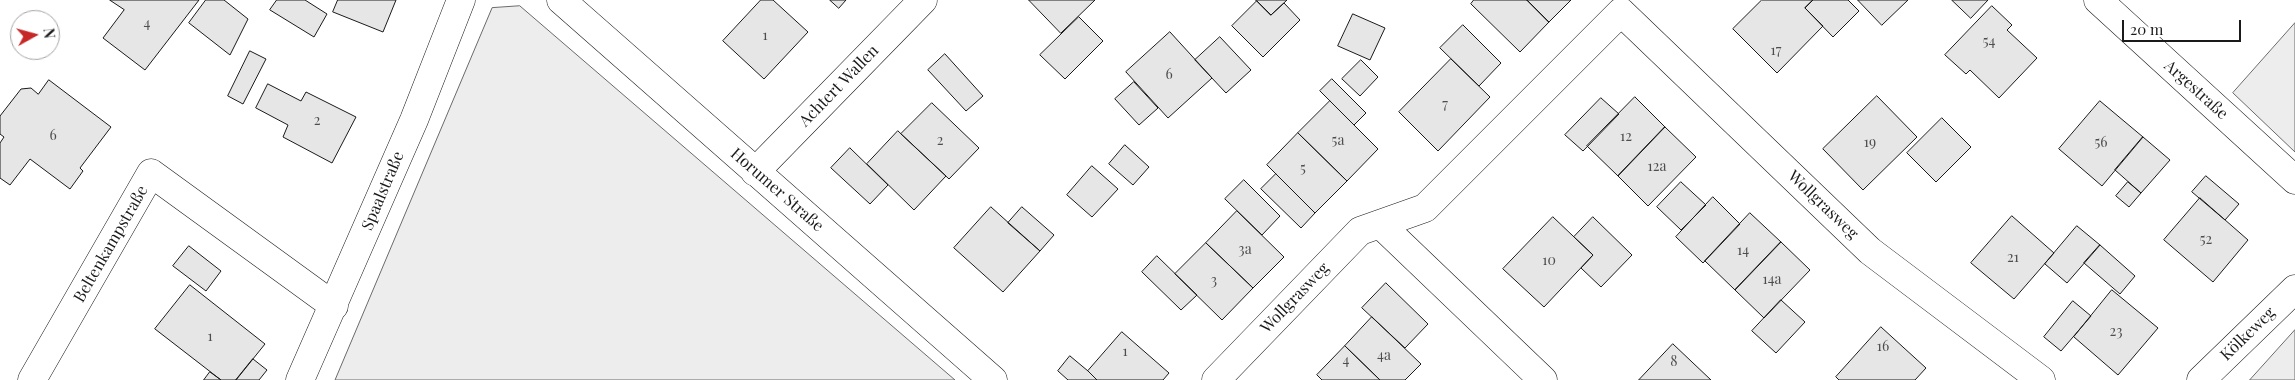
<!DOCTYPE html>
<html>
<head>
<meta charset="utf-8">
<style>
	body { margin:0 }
	#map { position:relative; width:2295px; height:380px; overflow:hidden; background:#fff; font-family:"Playfair Display",serif }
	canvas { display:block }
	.north { position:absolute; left:10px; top:10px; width:50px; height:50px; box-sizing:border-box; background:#fff; border:1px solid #a3a3a3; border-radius:50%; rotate:83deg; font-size:14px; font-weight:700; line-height:20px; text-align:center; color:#1a1a1a }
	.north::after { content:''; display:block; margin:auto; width:18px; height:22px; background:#c62828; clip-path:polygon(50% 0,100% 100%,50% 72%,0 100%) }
	.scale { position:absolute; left:2122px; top:20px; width:119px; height:22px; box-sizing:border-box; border:2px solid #1a1a1a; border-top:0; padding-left:6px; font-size:15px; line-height:18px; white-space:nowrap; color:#1a1a1a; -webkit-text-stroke:4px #fff; paint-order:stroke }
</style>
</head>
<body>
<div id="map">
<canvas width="2295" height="380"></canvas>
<div class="north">N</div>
<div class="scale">20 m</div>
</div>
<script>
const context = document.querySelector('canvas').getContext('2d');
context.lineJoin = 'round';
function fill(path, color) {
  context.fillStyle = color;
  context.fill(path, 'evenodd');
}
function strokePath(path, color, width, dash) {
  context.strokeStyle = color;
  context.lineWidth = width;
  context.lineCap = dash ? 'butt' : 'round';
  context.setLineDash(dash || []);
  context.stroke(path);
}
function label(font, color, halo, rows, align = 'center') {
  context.font = font + ' "Playfair Display",serif';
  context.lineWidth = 4;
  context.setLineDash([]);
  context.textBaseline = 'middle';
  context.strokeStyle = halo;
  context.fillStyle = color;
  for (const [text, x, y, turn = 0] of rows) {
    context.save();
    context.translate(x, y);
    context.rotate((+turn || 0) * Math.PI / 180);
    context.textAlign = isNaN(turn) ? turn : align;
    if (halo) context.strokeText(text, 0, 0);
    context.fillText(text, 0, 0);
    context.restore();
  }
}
const built = new Path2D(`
	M520 6 955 380H335L492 8Z
	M2295 23V152L2233 93Z
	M2295 330V380H2250Z`);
fill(built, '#ededed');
strokePath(built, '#6a6a6a', 1);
const building = new Path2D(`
	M110 0H199L145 70 103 38 124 10Z
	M206 0H224L248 19 230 55 189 23Z
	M277 0H305L327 14 314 37 270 10Z
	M338 0H396L383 32 333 12Z
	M761 0H773L808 32 764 79 723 41Z
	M830 0H846L839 8Z
	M1029 0H1095L1061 33Z
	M1256 0H1287L1271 15Z
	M1474 0H1527L1549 22 1520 52 1471 4Z
	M1527 0H1571L1549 22Z
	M1762 0H1813L1805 8 1823 26 1777 73 1733 29Z
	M1813 0H1848L1859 11 1833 37 1805 8Z
	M1858 0H1908L1882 25Z
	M1952 0H1988L1971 18Z
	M1257 1 1271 15 1284 3 1300 20 1263 57 1232 26Z
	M1992 6 2012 25 2007 30 2037 58 1999 98 1970 70 1966 74 1945 55Z
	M1353 14 1385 28 1370 60 1338 46Z
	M1079 17 1103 41 1065 79 1040 55Z
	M1463 25 1501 63 1479 86 1440 48Z
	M1170 32 1212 78 1168 118 1126 72Z
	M1220 37 1251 70 1226 93 1195 60Z
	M250 51 266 59 243 104 228 96Z
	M945 54 983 96 966 111 928 70Z
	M1451 59 1490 97 1438 151 1399 112Z
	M1361 60 1378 77 1360 96 1342 79Z
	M1332 79 1366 113 1354 125 1320 91Z
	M49 80 111 127 80 168 83 171 70 189 30 159 10 185 0 178V143L4 137 0 134V116L21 89 31 88 38 94Z
	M1134 82 1158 108 1139 125 1115 99Z
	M268 84 301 101 306 92 356 117 332 163 283 137 288 125 256 108Z
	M1877 96 1917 137 1863 190 1823 149Z
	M1635 97 1665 127 1618 176 1587 146Z
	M1601 98 1619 114 1583 151 1565 135Z
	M1330 101 1378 149 1347 181 1298 133Z
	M2100 101 2143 137 2102 186 2059 149Z
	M932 103 979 148 949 179 901 134Z
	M1942 118 1971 147 1936 182 1907 153Z
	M1665 127 1696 157 1648 206 1618 176Z
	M898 131 946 176 914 210 867 164Z
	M1298 133 1347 181 1315 213 1267 165Z
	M2143 137 2170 160 2141 193 2115 170Z
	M1125 145 1149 167 1133 185 1109 164Z
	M850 148 888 185 870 204 831 168Z
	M1092 166 1118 189 1092 217 1067 195Z
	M1276 174 1315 213 1301 228 1261 189Z
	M2206 176 2239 204 2225 220 2192 192Z
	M1244 180 1280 216 1262 235 1225 199Z
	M1681 182 1706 205 1681 230 1657 207Z
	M2128 182 2141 193 2129 207 2116 196Z
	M1713 197 1740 224 1703 263 1676 237Z
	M2200 198 2248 240 2213 282 2164 240Z
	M991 207 1040 251 1003 292 954 248Z
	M1022 207 1054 235 1040 251 1008 223Z
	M1237 211 1284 257 1253 288 1206 243Z
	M1750 213 1781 242 1735 290 1705 261Z
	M2012 216 2054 253 2014 299 1971 263Z
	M1553 217 1593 255 1544 307 1503 269Z
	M1593 217 1632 255 1601 287 1581 268 1593 255 1574 237Z
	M2077 226 2100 245 2067 283 2045 264Z
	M1781 242 1810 270 1764 318 1735 290Z
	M1206 243 1253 288 1222 320 1175 274Z
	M2100 245 2135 276 2120 294 2084 263Z
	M189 246 221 271 206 291 173 266Z
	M1157 256 1197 295 1181 310 1142 272Z
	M1386 283 1428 324 1405 348 1362 308Z
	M190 285 265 344 236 380H221L155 329Z
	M2112 290 2158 328 2118 375 2074 337Z
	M1781 300 1805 322 1776 353 1752 331Z
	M2073 301 2091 316 2061 351 2044 337Z
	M1372 317 1421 364 1405 380H1380L1345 346Z
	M1881 327 1926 368 1915 380H1839L1836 377Z
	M1122 332 1169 373 1163 380H1097L1088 371Z
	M1673 344 1711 380H1639Z
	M1345 346 1380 380H1322L1317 375Z
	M1070 356 1088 371 1097 380H1068L1058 371Z
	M253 359 267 370 259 380H236Z
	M210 372 221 380H204Z`);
fill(building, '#e6e6e6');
strokePath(building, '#1a1a1a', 1);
const minor = new Path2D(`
	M561 0 993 380
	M2098 0 2295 180
	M755 172 923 0
	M1381 225 1543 380
	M32 380 151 173 334 306
	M300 380 414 120 461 0
	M1216 380 1360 231 1425 208 1621 12 1870 251 2041 380
	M2201 380 2295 289`);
strokePath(minor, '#1a1a1a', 29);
strokePath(minor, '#fff', 28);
label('14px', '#4d4d4d', null, [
	["4",147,24],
	["1",765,36],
	["54",1989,42],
	["17",1776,51],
	["6",1169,75],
	["7",1445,105],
	["2",317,121],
	["6",53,136],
	["12",1626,137],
	["2",940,141],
	["5a",1338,141],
	["19",1870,143],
	["56",2101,143],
	["12a",1657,167],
	["5",1303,169],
	["52",2206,240],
	["3a",1245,250],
	["14",1743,251],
	["21",2013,258],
	["10",1549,261],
	["14a",1772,280],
	["3",1214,281],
	["23",2116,332],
	["1",210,337],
	["16",1883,347],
	["1",1125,352],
	["4a",1384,356],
	["4",1346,361],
	["8",1674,362]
]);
label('16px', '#1a1a1a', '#fff', [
	["Achtert Wallen",839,86,-46],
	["Argestraße",2196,90,42],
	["Horumer Straße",777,190,41],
	["Spaalstraße",383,191,-67],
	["Wollgrasweg",1823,205,44],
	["Beltenkampstraße",111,244,-60],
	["Wollgrasweg",1295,298,-46],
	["Kölkeweg",2248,334,-44]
]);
</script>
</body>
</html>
